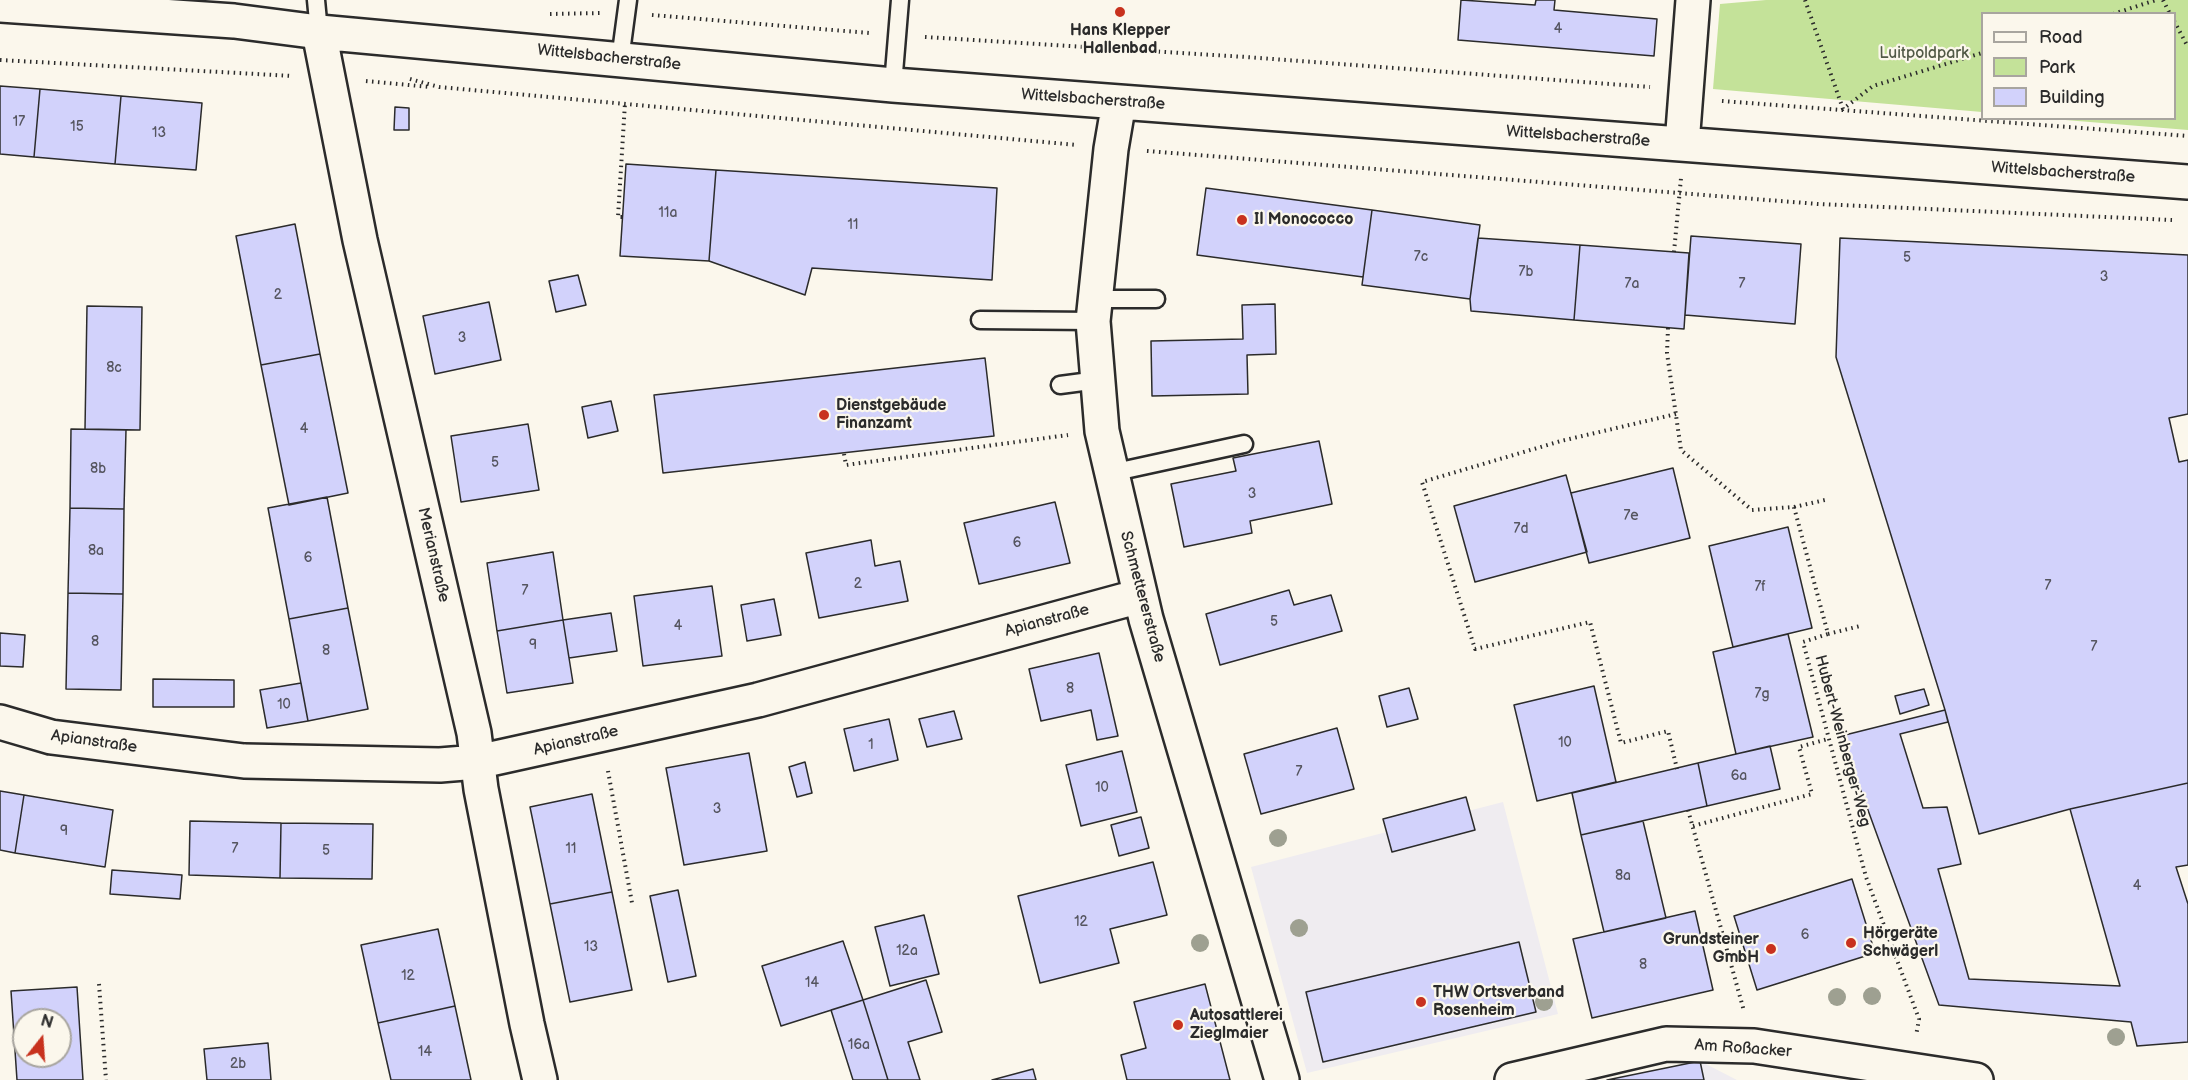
<!DOCTYPE html>
<html>
<head>
<meta charset="utf-8">
<style>
	body { margin:0 }
	#map { position:relative; width:2188px; height:1080px; overflow:hidden; background:#fbf7ec; font-family:"Balsamiq Sans",sans-serif }
	canvas { display:block }
	.legend { position:absolute; left:1981px; top:12px; width:195px; height:108px; box-sizing:border-box; background:#fbf7ec; border:2px solid #a8a59f; margin:0; padding:8px 10px; list-style:none; font-size:18px; color:#2b2b2b }
	.legend li { display:flex; align-items:center; gap:12px; height:30px }
	.legend b { width:30px; border:2px solid #a8a59f }
	.north { position:absolute; left:12px; top:1008px; width:60px; height:60px; box-sizing:border-box; background:#fbf7ec; border:2px solid #a8a59f; border-radius:50%; rotate:17deg; font-size:16px; font-weight:700; line-height:24px; text-align:center; color:#2b2b2b }
	.north::after { content:''; display:block; margin:auto; width:21px; height:27px; background:#c8321e; clip-path:polygon(50% 0,100% 100%,50% 72%,0 100%) }
</style>
</head>
<body>
<div id="map">
<canvas width="2188" height="1080"></canvas>
<ul class="legend">
<li><b style="height:8px;background:#fbf7ec"></b>Road</li>
<li><b style="height:16px;background:#c4e299"></b>Park</li>
<li><b style="height:16px;background:#d2d2fb"></b>Building</li>
</ul>
<div class="north">N</div>
</div>
<script>
const context = document.querySelector('canvas').getContext('2d');
context.lineJoin = 'round';
function fill(path, color) {
  context.fillStyle = color;
  context.fill(path, 'evenodd');
}
function strokePath(path, color, width, dash) {
  context.strokeStyle = color;
  context.lineWidth = width;
  context.lineCap = dash ? 'butt' : 'round';
  context.setLineDash(dash || []);
  context.stroke(path);
}
function label(font, color, halo, rows, align = 'center') {
  context.font = font + ' "Balsamiq Sans",sans-serif';
  context.lineWidth = 4.5;
  context.setLineDash([]);
  context.textBaseline = 'middle';
  context.strokeStyle = halo;
  context.fillStyle = color;
  for (const [text, x, y, turn = 0] of rows) {
    context.save();
    context.translate(x, y);
    context.rotate((+turn || 0) * Math.PI / 180);
    context.textAlign = isNaN(turn) ? turn : align;
    if (halo) context.strokeText(text, 0, 0);
    context.fillText(text, 0, 0);
    context.restore();
  }
}
fill(new Path2D(`
	M1503 802 1558 1014 1307 1073 1251 867Z
	M1700 1061 1737 1080H1607Z`), '#efecf0');
fill(new Path2D(`
	M1766 0H2188V130L2053 119 2174 118V14H1982V112L1713 89 1720 4Z`), '#c4e299');
const building = new Path2D(`
	M1461 0 1535 5 1536 0H1555L1554 10 1657 19 1654 56 1458 40Z
	M0 86 40 89 34 157 0 154Z
	M40 89 121 96 115 164 34 157Z
	M121 96 202 103 196 170 115 164Z
	M395 107 409 108V130H394Z
	M626 164 716 170 709 261 620 256Z
	M716 170 997 188 992 280 812 268 805 295 709 261Z
	M1206 188 1372 210 1363 277 1197 255Z
	M1372 210 1480 225 1470 299 1362 285Z
	M295 224 320 354 261 365 236 236Z
	M1691 236 1801 244 1795 324 1685 315Z
	M1478 238 1580 245 1574 320 1471 311 1470 299Z
	M1840 238 2188 255V414L2169 418 2179 462 2188 460V783L2070 809 1979 834 1945 710 1836 357Z
	M1580 245 1689 253 1684 329 1574 320Z
	M578 275 586 305 556 312 549 281Z
	M489 302 501 360 435 374 423 316Z
	M1275 304 1276 354 1247 355 1248 394 1152 396 1151 341 1243 339 1242 305Z
	M87 306 142 307 140 430 85 429Z
	M320 354 348 493 289 505 261 365Z
	M985 358 994 436 663 473 654 395Z
	M611 401 618 431 588 438 582 407Z
	M528 424 539 490 461 502 451 436Z
	M71 429 126 430 124 509 70 508Z
	M1319 441 1332 504 1250 521 1252 533 1184 547 1171 484 1236 471 1233 458Z
	M1673 468 1690 538 1589 563 1571 493Z
	M1566 475 1587 552 1475 582 1454 506Z
	M327 497 348 608 289 619 268 508Z
	M1055 502 1070 563 979 584 964 523Z
	M70 508 124 509 123 594 68 593Z
	M1788 527 1812 628 1733 647 1709 546Z
	M871 540 875 566 900 561 908 601 819 618 806 553Z
	M553 552 563 620 497 631 487 563Z
	M712 586 722 656 643 666 634 596Z
	M1289 590 1294 605 1331 595 1342 631 1220 665 1206 614Z
	M68 593 123 594 121 690 66 689Z
	M774 599 781 635 747 641 741 605Z
	M348 608 368 709 308 721 289 619Z
	M611 613 617 651 569 658 563 620Z
	M563 620 573 683 507 693 497 631Z
	M0 633 25 635 23 667 0 666Z
	M1788 634 1813 737 1736 754 1713 652Z
	M1099 653 1118 736 1097 740 1091 710 1041 721 1029 669Z
	M153 679 234 680V707H153Z
	M301 683 308 721 267 728 260 690Z
	M1594 686 1616 782 1537 801 1514 705Z
	M1409 688 1418 719 1387 727 1379 696Z
	M1924 689 1929 705 1900 714 1895 696Z
	M1945 710 1948 722 1900 734 1923 808 1947 807 1961 864 1938 869 1969 979 2120 986 2070 809 2188 783V865L2176 867 2188 904V1042L2137 1046 2131 1022 1939 1005 1841 736Z
	M954 711 962 739 927 747 919 719Z
	M889 719 898 760 854 771 844 729Z
	M1337 728 1354 789 1261 814 1244 754Z
	M1770 746 1780 789 1707 806 1698 763Z
	M1122 751 1137 812 1081 826 1066 765Z
	M749 753 767 851 684 865 666 768Z
	M805 762 812 793 797 797 789 767Z
	M1698 763 1707 806 1581 835 1572 793Z
	M0 791 24 795 15 853 0 850Z
	M592 794 612 892 550 904 530 807Z
	M24 795 113 810 105 867 15 853Z
	M1466 797 1475 830 1392 852 1383 819Z
	M1141 817 1149 848 1119 856 1111 825Z
	M190 821 281 823 280 878 189 875Z
	M1643 821 1666 918 1604 932 1581 835Z
	M281 823 373 824 372 879 280 878Z
	M1153 862 1167 915 1110 929 1119 963 1040 983 1018 896Z
	M112 870 182 875 180 899 110 894Z
	M1852 879 1875 953 1757 990 1734 916Z
	M678 890 696 976 668 982 650 896Z
	M612 892 632 990 570 1002 550 904Z
	M1695 911 1713 990 1592 1018 1573 939Z
	M924 915 939 974 890 986 875 927Z
	M438 929 455 1006 378 1023 361 945Z
	M843 941 863 1000 781 1026 762 966Z
	M1519 942 1536 1012 1323 1062 1306 992Z
	M926 980 942 1032 908 1042 920 1080H888L863 1000Z
	M1205 984 1230 1080H1127L1121 1055 1146 1048 1134 1002Z
	M77 987 83 1080H17L11 991ZM24 1020H60V1056H24Z
	M863 1000 888 1080H853L831 1010Z
	M455 1006 471 1080H391L378 1023Z
	M268 1043 271 1080H207L204 1049Z
	M1700 1061 1704 1080H1607Z
	M1033 1069 1036 1080H992Z`);
fill(building, '#d2d2fb');
strokePath(building, '#2b2b2b', 1.5);
const lane = new Path2D(`
	M316 0 319 32
	M620 60 628 0
	M893 85 900 0
	M1095 299H1156
	M980 320 1093 321
	M1060 385 1098 380
	M1111 473 1244 444`);
const street = new Path2D(`
	M0 5 234 21 319 32 893 85 2188 182
	M319 32 360 240 474 733 481 789 527 1024 540 1080
	M1119 102 1111 149 1093 321 1102 431 1146 619 1282 1080
	M1682 144 1693 0
	M0 722 51 737 244 761 440 765 477 762 758 700 1140 596
	M1512 1080 1666 1044 1754 1046 1976 1080`);
strokePath(lane, '#2b2b2b', 21);
strokePath(street, '#2b2b2b', 38);
strokePath(new Path2D(`
	M1805 0 1843 109 1873 86 1982 53
	M2163 0 2170 14
	M550 14 600 13
	M2113 14 2156 0
	M652 15 869 33
	M2174 21 2188 47
	M925 37 1246 57 1650 87
	M0 60 293 76
	M410 79 439 87 1077 145
	M366 81 430 87
	M1722 101 2188 136
	M1147 151 1818 204 2172 220
	M622 217H618L625 103
	M1674 252 1681 178
	M1668 328 1667 353 1681 450 1752 510 1794 507 1828 634 1803 642 1866 877 1919 1019 1916 1036
	M1676 414 1561 441 1422 482 1475 649 1590 622 1621 743 1668 731 1677 769
	M844 454 846 465 1068 435
	M1794 507 1825 500
	M1828 634 1860 626
	M608 771 632 903
	M1688 810 1744 1011
	M1693 826 1812 794 1799 747 1828 739
	M99 984 106 1080`), '#2b2b2b', 4, [1.5, 4.5]);
strokePath(lane, '#fbf7ec', 16);
strokePath(street, '#fbf7ec', 33);
context.fillStyle = '#9ea091';
for (const [x, y] of [
	[1278,838],
	[1299,928],
	[1200,943],
	[1872,996],
	[1837,997],
	[1544,1002],
	[2116,1037]
]) {
  context.beginPath();
  context.arc(x, y, 9, 0, 2 * Math.PI);
  context.fill();
}
for (const [x, y, r, color] of [
	[1120,12,6,"#c8321e"],
	[1242,220,6,"#c8321e"],
	[824,415,6,"#c8321e"],
	[1851,943,6,"#c8321e"],
	[1771,949,6,"#c8321e"],
	[1421,1002,6,"#c8321e"],
	[1178,1025,6,"#c8321e"]
]) {
  const dot = new Path2D();
  dot.arc(x, y, r, 0, 2 * Math.PI);
  context.fillStyle = color;
  context.fill(dot);
  strokePath(dot, '#fbf7ec', 2);
}
label('14px', '#55555f', null, [
	["4",1558,29],
	["17",19,122],
	["15",77,127],
	["13",159,133],
	["11a",668,213],
	["11",853,225],
	["7c",1421,257],
	["5",1907,258],
	["7b",1526,272],
	["3",2104,277],
	["7a",1632,284],
	["7",1742,284],
	["2",278,295],
	["3",462,338],
	["8c",114,368],
	["4",304,429],
	["5",495,463],
	["8b",98,469],
	["3",1252,494],
	["7e",1631,516],
	["7d",1521,529],
	["6",1017,543],
	["8a",96,551],
	["6",308,558],
	["2",858,584],
	["7",2048,586],
	["7f",1760,587],
	["7",525,591],
	["5",1274,622],
	["4",678,626],
	["8",95,642],
	["9",533,645],
	["7",2094,647],
	["8",326,651],
	["8",1070,689],
	["7g",1762,694],
	["10",284,705],
	["10",1565,743],
	["1",871,745],
	["7",1299,772],
	["6a",1739,776],
	["10",1102,788],
	["3",717,809],
	["9",64,831],
	["7",235,849],
	["11",571,849],
	["5",326,851],
	["8a",1623,876],
	["4",2137,886],
	["12",1081,922],
	["6",1805,935],
	["13",591,947],
	["12a",907,951],
	["8",1643,965],
	["12",408,976],
	["14",812,983],
	["16a",859,1045],
	["14",425,1052],
	["2b",238,1064]
]);
label('bold 16px', '#2b2b2b', '#fbf7ec', [
	["Hans Klepper",1120,31,"center"],
	["Hallenbad",1120,49,"center"],
	["Il Monococco",1254,220],
	["Dienstgebäude",836,406],
	["Finanzamt",836,424],
	["Hörgeräte",1863,934],
	["Schwägerl",1863,952],
	["Grundsteiner",1759,940,"right"],
	["GmbH",1759,958,"right"],
	["THW Ortsverband",1433,993],
	["Rosenheim",1433,1011],
	["Autosattlerei",1190,1016],
	["Zieglmaier",1190,1034]
], 'left');
label('16px', '#515946', '#fbf7ec', [
	["Luitpoldpark",1924,54]
]);
label('16px', '#2b2b2b', '#fbf7ec', [
	["Wittelsbacherstraße",609,58,6],
	["Wittelsbacherstraße",1093,100,4],
	["Wittelsbacherstraße",1578,137,4],
	["Wittelsbacherstraße",2063,173,4],
	["Merianstraße",433,555,77],
	["Schmettererstraße",1142,597,75],
	["Apianstraße",1047,621,-15],
	["Apianstraße",576,741,-13],
	["Hubert-Weinberger-Weg",1842,741,75],
	["Apianstraße",94,742,8],
	["Am Roßacker",1743,1049,4]
]);
</script>
</body>
</html>
